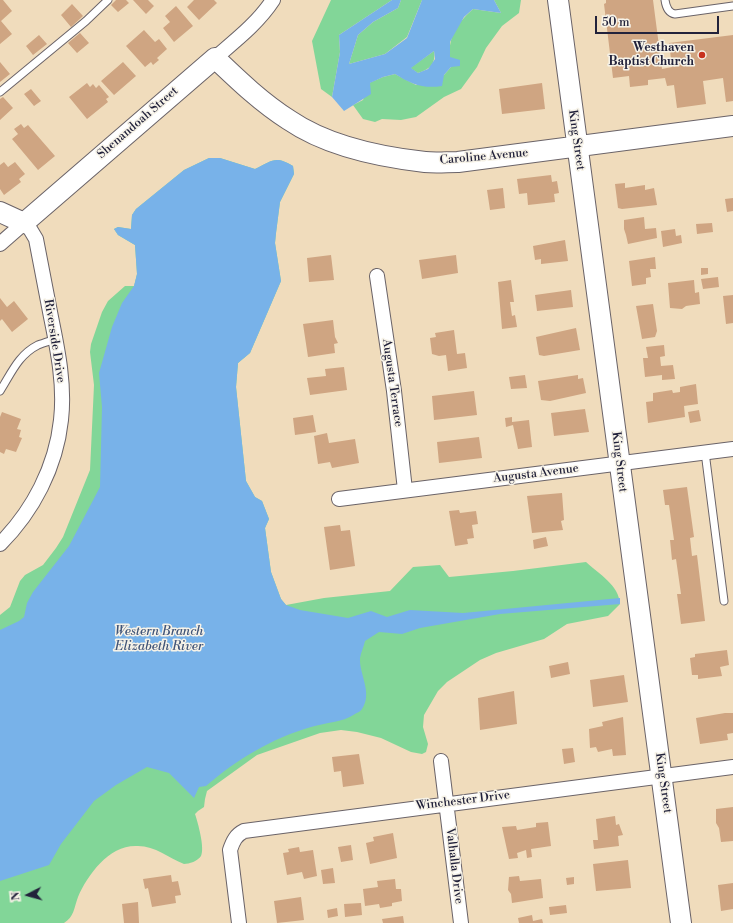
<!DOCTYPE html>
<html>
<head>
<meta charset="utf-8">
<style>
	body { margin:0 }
	#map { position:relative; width:733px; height:923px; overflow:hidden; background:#f0dcbc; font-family:"Libre Bodoni",serif }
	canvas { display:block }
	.north { position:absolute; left:8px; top:875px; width:40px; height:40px; -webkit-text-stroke:3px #f7f3e8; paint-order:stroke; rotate:264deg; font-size:11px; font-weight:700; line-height:16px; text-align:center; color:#22223b }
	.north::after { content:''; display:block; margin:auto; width:14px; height:18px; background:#22223b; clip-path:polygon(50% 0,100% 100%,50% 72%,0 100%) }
	.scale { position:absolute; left:595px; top:16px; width:124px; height:18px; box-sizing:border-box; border:2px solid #22223b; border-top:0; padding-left:5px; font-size:12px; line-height:14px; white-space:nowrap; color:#22223b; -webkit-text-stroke:3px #f7f3e8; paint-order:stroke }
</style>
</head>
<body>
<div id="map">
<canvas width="733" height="923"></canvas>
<div class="north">N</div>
<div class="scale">50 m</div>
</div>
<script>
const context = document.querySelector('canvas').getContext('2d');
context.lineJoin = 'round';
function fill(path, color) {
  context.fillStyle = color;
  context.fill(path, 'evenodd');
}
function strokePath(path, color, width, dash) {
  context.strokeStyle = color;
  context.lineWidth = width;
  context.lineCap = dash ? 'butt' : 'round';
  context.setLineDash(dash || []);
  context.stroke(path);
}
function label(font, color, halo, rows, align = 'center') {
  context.font = font + ' "Libre Bodoni",serif';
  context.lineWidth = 3;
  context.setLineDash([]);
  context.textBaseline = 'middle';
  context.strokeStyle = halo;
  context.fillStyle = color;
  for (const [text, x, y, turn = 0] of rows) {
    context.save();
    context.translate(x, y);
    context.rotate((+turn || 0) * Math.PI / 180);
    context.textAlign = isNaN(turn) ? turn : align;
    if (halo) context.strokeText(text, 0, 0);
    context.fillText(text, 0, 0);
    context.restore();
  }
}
fill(new Path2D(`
	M331 0H392L339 35 340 52 332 97 321 89 312 41Z
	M401 0H422L407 37 385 54 349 64 358 35 373 22 398 8Z
	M494 0H521L519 13 502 26 486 48 477 67 461 89 444 97 416 117 401 120 382 119 375 122 363 119 353 105 363 100 369 83 383 77 395 74 416 85 444 75 451 67C446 41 454 26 473 9L501 13Z
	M434 51C436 64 430 69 418 73L410 68Z
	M209 158H220L255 169C272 161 275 155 293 166L294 174 280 202 276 233 275 243 281 281 250 353 238 363 236 387 246 481 255 497 262 501 269 519 265 528 271 572 281 599 286 605 324 598 390 591 413 567 440 565 449 577 513 571 586 562C599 574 619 585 620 604L608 616 567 624 544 639 496 653 480 660 447 682 438 691 424 715 423 727 428 744 426 752 422 754 411 752 381 738 357 732 341 730 320 733 257 755 207 791 205 799 204 807 198 811 195 814C198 823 205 848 201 856 198 861 189 864 184 864 169 858 155 846 138 846 110 844 88 874 78 897 74 908 74 917 64 923H0V615L10 607 20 581 25 575 43 565 56 548 63 537 90 470 94 385 90 352 91 344 102 312 108 301 125 286H134L137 274 135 245 118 235 114 229 118 227 131 229 132 215 136 209 184 170Z`), '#82d698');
fill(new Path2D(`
	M392 0H401L398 8 373 22 358 35 349 64 385 54 407 38 422 0H494L501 13 473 9 464 17 450 42V57L460 60V66L451 67 444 75 442 86C423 89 411 84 395 74L383 77 370 83 371 94 344 111 332 97 340 52 339 35ZM434 51 435 59 428 69 418 73 411 68Z
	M209 158H220L255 169C272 161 275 155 293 166L294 174 280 202 276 233 275 243 281 281 250 353 238 363 236 387 246 481 255 497 262 501 269 519 265 528 271 572 281 599 286 605 300 610 348 618 371 611 387 617 410 610 463 613 620 598V604L500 614 420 628 402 634 379 632 365 641C364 646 361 652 360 658 359 674 373 693 362 709 361 711 357 713 355 714 341 723 327 722 311 727 272 738 236 760 206 786L199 787 194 798 169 773 147 767 116 785 94 801 61 844 49 865 0 881V630L19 621 24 617 27 603 33 592 69 546 100 487 102 407 99 373 112 327 122 303 134 286 137 274 135 245 118 235 114 229 118 227 131 229 132 215 136 209 184 170Z`), '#78b2e9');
fill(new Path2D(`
	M0 0H3L12 11 1 21 12 34 0 44Z
	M116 0H126L129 3 118 12 111 5Z
	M133 0H148L154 6 146 14Z
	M194 0H214L217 3 199 20 187 7Z
	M606 0H653L662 69 672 67 669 43 733 35V101L726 102 723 78 703 81 706 104 677 108 674 85 667 86 665 78 648 80V85L630 87 629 76 613 78 604 4 606 3Z
	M72 4 83 16 71 27 61 15Z
	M176 6 193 26 174 42 163 28 170 22 165 16Z
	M144 30 155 42 159 39 167 49 157 58 159 60 153 65 151 62 145 67 126 46Z
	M80 33 89 43 77 53 68 43Z
	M39 35 47 44 33 55 26 46Z
	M0 62 10 74 0 82Z
	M123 62 136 76 114 95 101 81Z
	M87 83 90 87 93 84 96 88 99 85 109 97 106 99 108 102 87 119 69 97Z
	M542 83 545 109 502 114 499 89Z
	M31 89 41 101 34 106 24 94Z
	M3 97 13 108 0 120V99Z
	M21 124 24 128 28 125 55 156 38 170 12 139 18 134 14 129Z
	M4 162 8 167 15 162 25 174 19 179 21 182 4 195 0 189V165Z
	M551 175 552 182 557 181 559 193 554 194 555 202 528 205 527 193 519 194 517 179Z
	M625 183V188L645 185V190L654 188 657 205 622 209 618 208 615 184Z
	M503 188 505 208 490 210 487 190Z
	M733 198V211L727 212 725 199Z
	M644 217 645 229 656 228 657 238 628 244 626 235 624 229V220Z
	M712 223 713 232 697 234 696 224Z
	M675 229 676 236 681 235 682 243 663 247 661 231Z
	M565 240 568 261 541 264V259L535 260 533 246Z
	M331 255 334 280 309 282 307 258Z
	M456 255 458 273 422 279 419 260Z
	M655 257 656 269H650L651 277 646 278V284L632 286 629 261Z
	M701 268H708V274L701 275Z
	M718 277 719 287 703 289 701 279Z
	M511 280 514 302H510L512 316 515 315 517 327 502 329 498 282Z
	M694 280 695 293 699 292 700 304 686 306 682 309 670 308 668 283Z
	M571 290 573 307 537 311 535 295Z
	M733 295V323L726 324 723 296Z
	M0 298 7 307 14 301 28 319 12 332 2 319 0 321Z
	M653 304 657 331 655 337 642 339 636 306Z
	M333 320 335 337 338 343 334 344 335 353 308 357 303 324Z
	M576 328 580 350 544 356 539 355 536 337Z
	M454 330 457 354 465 353 467 368 448 371 446 355 439 356 432 354 430 338 436 337 435 333Z
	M664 345 665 356 660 357 661 366 673 365 675 379 662 380V375L645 377 643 358H648L646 347Z
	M344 367 347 390 310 395 307 378 326 376 325 369Z
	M525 375 527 388 511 389 509 377Z
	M578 375V379L583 378 586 393 550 401 541 400 538 381Z
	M696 384 698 404 684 406 685 417 648 423 646 402 653 401V393L672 390 673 393 680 392V387Z
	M474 391 477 415 434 420 432 396Z
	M585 409 589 432 554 436 551 413Z
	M699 410 701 421 690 423 688 412Z
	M2 412 21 419 17 429 21 430 19 437 22 438 16 452 6 449 4 454 0 452V417Z
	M313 415 316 432 295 435 293 418Z
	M512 417V422L529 420 532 447 518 449 513 425 506 427 505 418Z
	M327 433 329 443 355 439 359 463 332 468 330 462 318 464 314 436Z
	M479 437 482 458 439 463 437 442Z
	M687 487 694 537 690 538 692 556 697 555 705 621 681 624 677 594H681L676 559 672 560 670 540H674L669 505H665L663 490Z
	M562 493 564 520 561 521 563 530 532 533 527 496Z
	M459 510 460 513 476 511 478 524 472 525 474 538 467 539 468 544 455 546 449 511Z
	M340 525 341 531 350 530 355 566 330 570 324 527Z
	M546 537 548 546 534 549 533 540Z
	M727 650 729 665 720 667 722 676 698 679V675H692L690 658 695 657V654Z
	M568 662 570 674 551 678 549 666Z
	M624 675 628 702 593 707 590 680Z
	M514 691 517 724 480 730 478 698Z
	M725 713H733V733L727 734 728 740 700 744 696 718Z
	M623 717 626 755 613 756 612 749 598 752 596 747 590 748 589 729 603 726 602 722Z
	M573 748 575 762 564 764 562 749Z
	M359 754 364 784 343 787 341 771 334 772 332 757Z
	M733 807V841L721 842 719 828 716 823V809Z
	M615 816 616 825 619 824 623 835 618 836 619 846 594 849 593 840H598L596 819Z
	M548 822 551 846 531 849 532 857 527 858 526 850 517 853 518 858 509 859 502 827 516 826 517 830 536 827V823Z
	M393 833 397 858 370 864 366 843 374 841 373 837Z
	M351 845 353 860 341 862 338 847Z
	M299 847 300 852 313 850 317 876 304 879 302 872 287 875 283 853 289 852 288 849Z
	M628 860 631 888 596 891 593 864Z
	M333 868 335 883 323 884 321 870Z
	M171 875 172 882 178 881 181 895 175 896 176 903 152 907 148 888 145 889 143 879Z
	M519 876 520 881 541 879 543 898 512 903 511 894 508 890 509 877Z
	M574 877V884L567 885 566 878Z
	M395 879 396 889H401L402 901 392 903V906L380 908 379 904 365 906 363 889 378 887 377 881Z
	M733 883V909L721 911 718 885Z
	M301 897 304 920 277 923 274 901Z
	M138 902 139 923H124L122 904Z
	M361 903 362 915 345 917 344 904Z
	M566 905 567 913 550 915 549 907Z
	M337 908 338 916 328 918 327 910Z
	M532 915 533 921 542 919 543 923H519L518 918Z
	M403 916 404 923H383L382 919Z`), '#cfa582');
const lane = new Path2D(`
	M665 0C666 7 668 13 675 14L733 6
	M0 92 86 21 108 0
	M0 391C11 374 18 355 38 345 43 343 50 341 56 339
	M705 452 724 601`);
const street = new Path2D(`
	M215 58C236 40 258 23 273 0
	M0 244 24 223 30 229 36 239C41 265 46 291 51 317 58 351 65 386 61 420 56 467 33 511 0 544
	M377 276 394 391 405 490
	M339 499 733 449
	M441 761 461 923
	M239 923 230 850C233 841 236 835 244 831L733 767`);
const secondary = new Path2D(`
	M558 0 681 923
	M0 212 24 223 215 58C238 80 262 103 289 120 327 146 380 157 425 162 436 163 447 162 458 162L733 126`);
strokePath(lane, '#6a6368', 9);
strokePath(street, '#6a6368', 16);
strokePath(secondary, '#6a6368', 22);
strokePath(lane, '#fff', 7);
strokePath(street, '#fff', 14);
strokePath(secondary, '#fff', 20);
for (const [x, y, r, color] of [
	[702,55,4,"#c8321e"]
]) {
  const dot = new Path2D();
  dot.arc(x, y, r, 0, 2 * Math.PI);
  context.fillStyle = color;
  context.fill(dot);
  strokePath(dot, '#f7f3e8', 1.5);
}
label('bold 12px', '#22223b', '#f7f3e8', [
	["Westhaven",694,48],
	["Baptist Church",694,62]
], 'right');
label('12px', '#22223b', '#f7f3e8', [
	["Shenandoah Street",138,123,-41],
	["King Street",576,140,82],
	["Caroline Avenue",484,157,-5],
	["Riverside Drive",54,341,81],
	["Augusta Terrace",392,383,82],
	["King Street",619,462,83],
	["Augusta Avenue",536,474,-7],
	["King Street",663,783,82],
	["Winchester Drive",463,801,-7],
	["Valhalla Drive",454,866,83]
]);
label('italic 13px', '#405478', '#f7f3e8', [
	["Western Branch",159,632],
	["Elizabeth River",159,647]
]);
</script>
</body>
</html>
